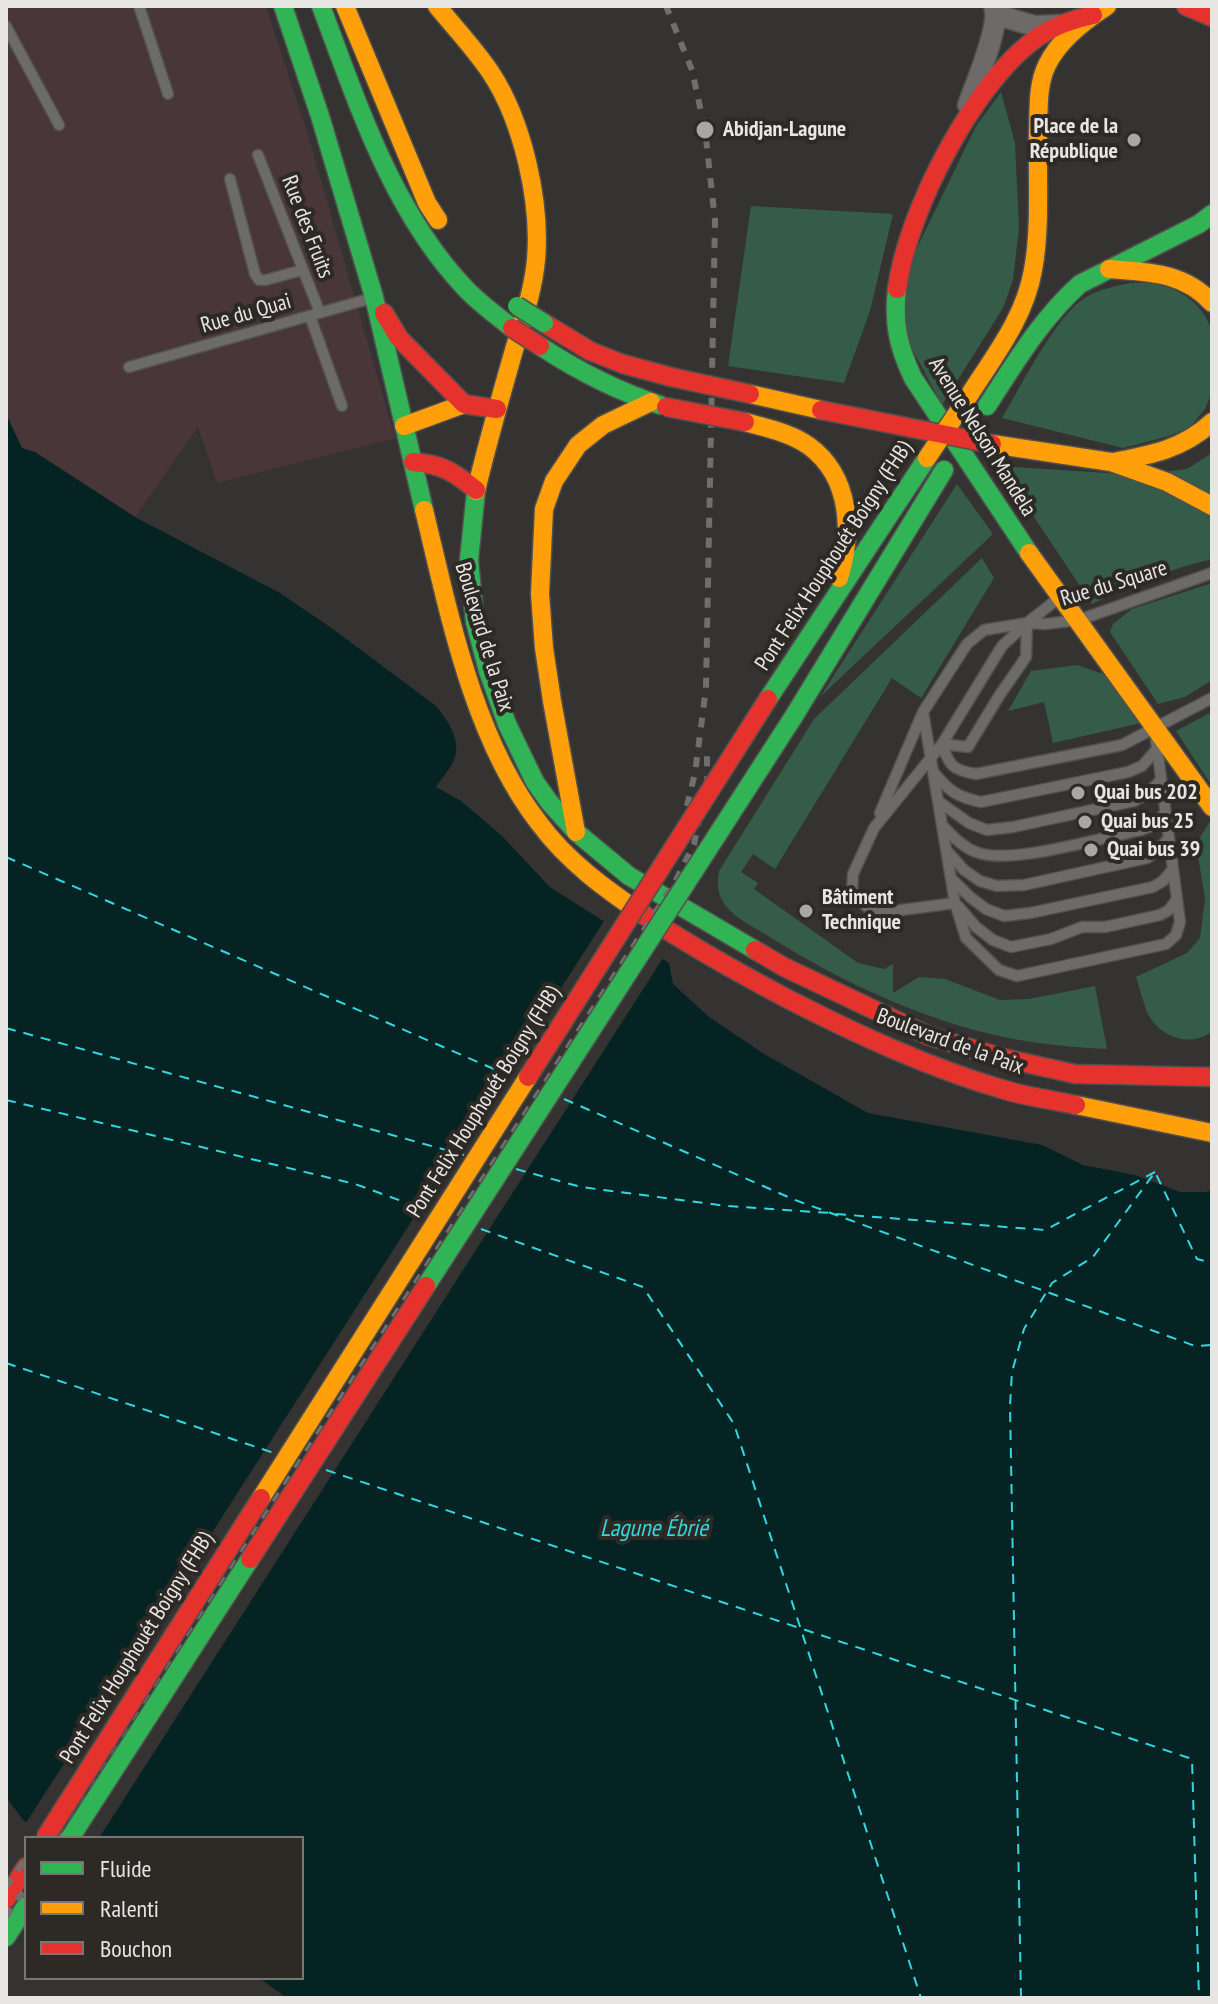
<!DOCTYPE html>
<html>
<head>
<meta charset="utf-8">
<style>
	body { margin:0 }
	#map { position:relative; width:1218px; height:2004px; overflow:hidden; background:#353331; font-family:"PT Sans Narrow",sans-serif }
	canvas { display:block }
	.frame { position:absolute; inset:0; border:8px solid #e8e6e3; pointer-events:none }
	.legend { position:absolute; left:24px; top:1836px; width:280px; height:144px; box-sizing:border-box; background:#2d2a26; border:2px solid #787572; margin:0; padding:10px 14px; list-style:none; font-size:24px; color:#e8e6e3 }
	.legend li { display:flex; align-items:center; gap:16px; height:40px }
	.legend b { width:40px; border:2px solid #787572 }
</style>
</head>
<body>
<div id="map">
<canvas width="1218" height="2004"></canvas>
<div class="frame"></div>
<ul class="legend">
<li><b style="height:10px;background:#30b455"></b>Fluide</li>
<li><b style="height:10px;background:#ff9f0a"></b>Ralenti</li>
<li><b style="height:10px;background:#e5322d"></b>Bouchon</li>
</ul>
</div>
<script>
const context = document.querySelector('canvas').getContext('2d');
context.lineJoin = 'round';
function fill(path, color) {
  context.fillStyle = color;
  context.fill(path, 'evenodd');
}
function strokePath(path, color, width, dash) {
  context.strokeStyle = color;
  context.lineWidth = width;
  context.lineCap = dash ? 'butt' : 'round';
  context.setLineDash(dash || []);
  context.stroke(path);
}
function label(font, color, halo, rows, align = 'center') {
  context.font = font + ' "PT Sans Narrow",sans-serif';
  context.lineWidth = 8;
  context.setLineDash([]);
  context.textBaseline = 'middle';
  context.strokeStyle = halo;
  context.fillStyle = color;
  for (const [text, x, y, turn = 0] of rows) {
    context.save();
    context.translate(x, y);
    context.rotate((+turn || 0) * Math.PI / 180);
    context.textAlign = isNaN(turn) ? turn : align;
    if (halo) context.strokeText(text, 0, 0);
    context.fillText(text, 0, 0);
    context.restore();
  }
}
fill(new Path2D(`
	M6 6H266L309 138 395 438 217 483 198 427 135 517 35 452 22 448 6 414Z`), '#483639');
fill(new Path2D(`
	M1001 92 1015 143 1019 228 1013 280 1003 308 942 405 909 343 902 307 912 258 976 126Z
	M751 206 893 214 870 311 844 383 728 366Z
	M1130 283C1138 283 1148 282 1156 284 1182 289 1205 306 1212 332V392L1205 409 1190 427 1169 436 1123 448 1002 418C1021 387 1057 312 1088 296 1101 289 1116 286 1130 283Z
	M1212 453V559C1170 569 1131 585 1092 604L1000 466 1137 475 1187 469Z
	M957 484 993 534 820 697Z
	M982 558 994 578 921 698 892 678 775 869 753 854 741 872 758 883 754 889 858 963 884 969 893 964V993L919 977 945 979 1000 1000 1029 999 1095 986 1107 1049C1057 1047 1005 1040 957 1025 889 1004 825 972 765 934 752 926 735 918 726 906 717 894 717 885 719 871L814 719Z
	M1212 583V680L1185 697 1158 704 1110 632 1113 624 1132 609Z
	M1077 665 1106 675 1141 723 1053 743 1044 702 1008 711 1031 671Z
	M1212 712V786L1176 731Z
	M1210 821 1212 825V888L1210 889 1212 907V1031C1194 1047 1164 1039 1151 1019 1144 1009 1140 988 1136 977L1187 953 1200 938 1205 898 1196 844Z`), '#355c48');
fill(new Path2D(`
	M6 414 22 448 35 452 135 517 280 593 333 629 436 706C448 721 462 740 454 760 450 770 441 778 436 787L461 801 501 835 550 887 669 963 673 984 709 1017 764 1054 868 1113 1042 1145 1083 1165 1135 1175 1180 1192H1206L1212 1190V1998H287L259 1978H302V1838H49L23 1820 6 1797Z`), '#052323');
fill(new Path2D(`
	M606 918 665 955 99 1838H42L24 1826Z`), '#353331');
strokePath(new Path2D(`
	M6 857 510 1076
	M6 1028 464 1155
	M564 1099 795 1200 1195 1346 1212 1345
	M6 1100 355 1184 426 1210
	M516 1169 581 1187 727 1206 830 1213
	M836 1214 1045 1230 1155 1172
	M481 1229 643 1287 734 1424 921 1998
	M6 1363 274 1453
	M326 1470 1192 1759 1199 1998
	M1021 1998 1010 1406 1012 1372 1024 1329 1052 1283 1093 1257 1155 1172 1197 1259 1212 1263`), '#31d9df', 2, [10, 8]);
const lane = new Path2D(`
	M139 6 168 94
	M6 26 59 125
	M258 155 320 313
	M230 179 255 274 259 280H266L302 270
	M310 316 342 406
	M129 367 372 298
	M923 712 955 903 966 938 999 970 1017 976 1166 944 1176 935 1180 922 1156 740
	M942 744C949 766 953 770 976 774L1122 745 1212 698
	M942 744 968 747 999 696 1026 657 1027 623
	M935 774C950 792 958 797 981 802L1128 772 1142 766 1157 749
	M938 801 969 823 987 830 1013 827 1134 801 1147 794 1161 780
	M880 813 923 712 967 644 984 630 1027 623 1045 624 1079 620 1212 573
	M942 825C952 835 962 847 976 852 1009 866 1103 837 1141 830L1154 825 1165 813
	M947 851 964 870 980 881 997 886 1024 885 1147 858 1156 852 1169 838
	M952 879 970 897 986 909 1004 916 1030 913 1153 887 1163 881 1173 869
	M955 903 886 912 867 907 852 891 853 874 874 828 942 744 1002 646 1027 623 1060 597
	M958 906 976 927 993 940 1011 947 1051 939 1082 927H1105L1160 915 1169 910 1177 899`);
const street = new Path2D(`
	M997 15 1035 26 1059 25
	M968 105C976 83 1001 25 994 6`);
const fast = new Path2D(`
	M283 6 320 116 374 297 424 510
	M321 6C358 104 392 211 465 288 479 303 496 315 512 328
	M897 289C893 323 898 346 913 378L1029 553
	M540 346C578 371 617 391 660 405
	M987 406C1015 363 1041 319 1080 284L1199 224 1212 214
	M476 491 469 560 475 622 488 671 507 724 535 782 550 803 576 832 629 876 755 950
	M768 699 927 458
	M794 716 944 470
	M6 1937 26 1906`);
const slow = new Path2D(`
	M345 6 427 203 438 220
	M437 6C455 28 475 49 491 73 523 122 541 202 536 260 533 291 523 320 514 350 501 396 487 444 476 491
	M1109 269C1148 272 1184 272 1212 303
	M750 394 821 410
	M970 394C995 355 1025 317 1033 270 1041 228 1037 175 1038 131 1039 109 1037 85 1047 65 1059 40 1084 21 1107 6
	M745 422C767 428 791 433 809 446 851 477 853 533 839 578
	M404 426 464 404
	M992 444 1111 462 1167 482 1212 506
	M1113 462C1151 455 1183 449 1212 422
	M424 510C449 613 473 738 539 823 567 861 605 889 644 915
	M1029 553 1212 807
	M576 832 552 701 544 648 540 594 544 509 554 481 578 445 603 425 651 402
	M1076 1105 1212 1133`);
const jam = new Path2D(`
	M1186 6 1212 17
	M897 289C907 212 975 78 1041 35 1058 24 1074 19 1093 15
	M384 313 399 338 464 404 497 409
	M544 323 590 351 623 364 671 377
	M413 462C442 464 454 472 476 490
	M644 915C690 946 737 972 786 998 856 1034 929 1068 1005 1090 1028 1097 1053 1100 1076 1105
	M755 950 784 967 929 1036 1003 1058 1075 1074 1212 1077
	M6 1899 26 1867`);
strokePath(lane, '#51504e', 13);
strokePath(street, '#51504e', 23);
strokePath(fast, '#51504e', 21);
strokePath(slow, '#51504e', 21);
strokePath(jam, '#51504e', 21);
strokePath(lane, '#6c6b69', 10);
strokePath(street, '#6c6b69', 20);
strokePath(fast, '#30b455', 18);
strokePath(slow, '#ff9f0a', 18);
strokePath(jam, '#e5322d', 18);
strokePath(new Path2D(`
	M40 1838 663 875 683 822 695 773 706 688 715 220 705 130 692 70 666 6
	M57 1838 675 882 694 844 707 784V752
	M6 1887 26 1858
	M6 1917 26 1887`), '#706f6d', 6, [10, 10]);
const fastBridge = new Path2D(`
	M517 306 544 323
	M426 1286 794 716
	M70 1838 250 1559`);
const slowBridge = new Path2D(`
	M927 458 970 394
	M261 1498 528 1077`);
const jamBridge = new Path2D(`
	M512 328 540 346
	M671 377 750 394
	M666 407 745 422
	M821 410 992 444
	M528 1077 768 699
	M250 1559 426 1286
	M45 1838 261 1498`);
strokePath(fastBridge, '#51504e', 21, []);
strokePath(slowBridge, '#51504e', 21, []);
strokePath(jamBridge, '#51504e', 21, []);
strokePath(fastBridge, '#30b455', 18);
strokePath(slowBridge, '#ff9f0a', 18);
strokePath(jamBridge, '#e5322d', 18);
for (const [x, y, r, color] of [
	[705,130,10,"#a9a7a5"],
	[1134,140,8,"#a9a7a5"],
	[1078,793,8,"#a9a7a5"],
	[1085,822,8,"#a9a7a5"],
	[1091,850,8,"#a9a7a5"],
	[806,911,8,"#a9a7a5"]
]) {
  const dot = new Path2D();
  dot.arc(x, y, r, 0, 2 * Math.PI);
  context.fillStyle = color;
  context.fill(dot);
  strokePath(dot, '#2d2a26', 3);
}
label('bold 22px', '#e8e6e3', '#2d2a26', [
	["Place de la",1118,127,"right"],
	["République",1118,152,"right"],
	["Abidjan-Lagune",723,130],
	["Quai bus 202",1094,793],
	["Quai bus 25",1101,822],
	["Quai bus 39",1107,850],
	["Bâtiment",822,898],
	["Technique",822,923]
], 'left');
label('22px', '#e8e6e3', '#2d2a26', [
	["Rue des Fruits",307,227,69],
	["Rue du Quai",246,314,-16],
	["Avenue Nelson Mandela",982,437,58],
	["Pont Felix Houphouét Boigny (FHB)",834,556,-57],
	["Rue du Square",1114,584,-17],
	["Boulevard de la Paix",484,637,73],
	["Boulevard de la Paix",950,1042,20],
	["Pont Felix Houphouét Boigny (FHB)",484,1102,-58],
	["Pont Felix Houphouét Boigny (FHB)",137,1648,-58]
]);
label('italic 24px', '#31d9df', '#2d2a26', [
	["Lagune Ébrié",654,1529]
]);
</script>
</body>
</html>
